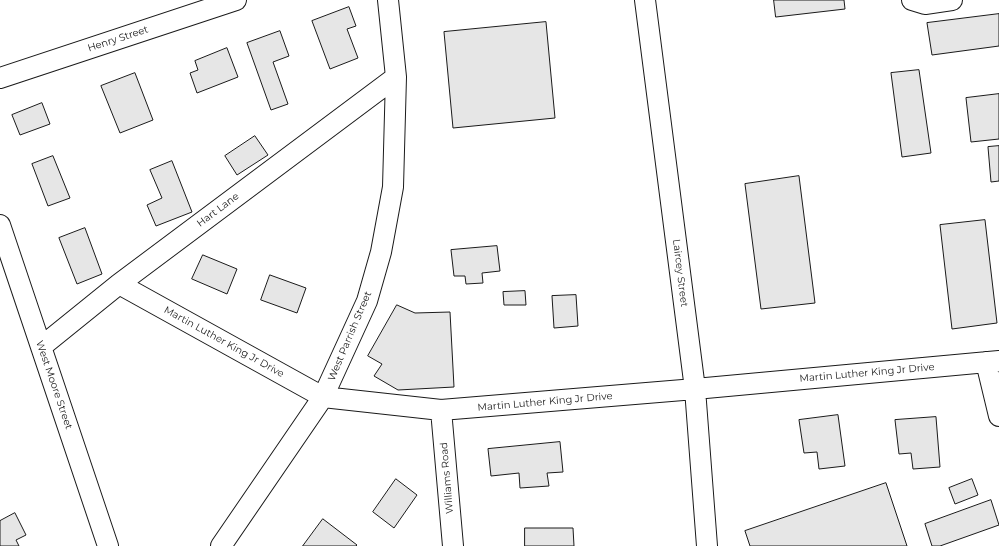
<!DOCTYPE html>
<html>
<head>
<meta charset="utf-8">
<style>
	body { margin:0 }
	canvas { display:block; background:#fff }
</style>
</head>
<body>
<canvas width="999" height="546"></canvas>
<script>
const context = document.querySelector('canvas').getContext('2d');
context.lineJoin = 'round';
function fill(path, color) {
  context.fillStyle = color;
  context.fill(path, 'evenodd');
}
function strokePath(path, color, width, dash) {
  context.strokeStyle = color;
  context.lineWidth = width;
  context.lineCap = dash ? 'butt' : 'round';
  context.setLineDash(dash || []);
  context.stroke(path);
}
function label(font, color, halo, rows, align = 'center') {
  context.font = font + ' Montserrat,sans-serif';
  context.lineWidth = 3;
  context.setLineDash([]);
  context.textBaseline = 'middle';
  context.strokeStyle = halo;
  context.fillStyle = color;
  for (const [text, x, y, turn = 0] of rows) {
    context.save();
    context.translate(x, y);
    context.rotate((+turn || 0) * Math.PI / 180);
    context.textAlign = isNaN(turn) ? turn : align;
    if (halo) context.strokeText(text, 0, 0);
    context.fillText(text, 0, 0);
    context.restore();
  }
}
const building = new Path2D(`
	M774 0H844L845 9 776 17Z
	M349 7 356 26 347 29 358 58 330 69 312 21Z
	M999 14V46L932 55 927 23Z
	M546 22 555 118 453 128 444 32Z
	M280 31 289 56 273 62 288 104 271 110 247 43Z
	M227 48 238 77 197 93 190 73 198 70 195 61Z
	M919 70 931 153 902 157 891 73Z
	M135 73 153 120 120 133 101 86Z
	M999 94V139L971 142 966 98Z
	M42 103 50 124 20 135 12 115Z
	M255 136 268 155 237 175 225 156Z
	M999 146V181L991 182 988 147Z
	M53 156 70 198 48 206 32 164Z
	M172 161 192 212 156 226 147 205 162 198 150 170Z
	M799 176 815 303 761 309 745 184Z
	M985 220 997 323 952 329 940 225Z
	M85 228 102 274 77 284 59 238Z
	M497 246 500 271 482 273 483 283 466 284 465 276H454L451 250Z
	M203 255 237 269 227 294 192 279Z
	M270 275 306 288 297 313 261 300Z
	M525 291 526 305H504L503 292Z
	M576 295 578 326 554 328 552 296Z
	M397 305 415 313 450 312 454 387 398 390 374 376 382 364 368 356Z
	M838 415 845 466 819 469 817 452 804 453 799 420Z
	M936 417 940 467 913 469 911 453 899 454 895 420Z
	M560 442 563 472 547 473 549 486 520 488 519 473 491 476 488 449Z
	M396 479 417 495 394 528 373 512Z
	M972 479 978 495 955 504 949 488Z
	M886 483 907 546H750L745 531Z
	M991 500 999 525 940 546H932L925 524Z
	M15 513 26 535 16 540 19 546H0V521Z
	M323 519 357 545 356 546H303Z
	M525 528H573L574 546H525Z`);
fill(building, '#e6e6e6');
strokePath(building, '#1a1a1a', 1);
const minor = new Path2D(`
	M645 0 695 389 707 546
	M912 0 925 4 952 0
	M0 78 236 0
	M0 225 108 546
	M119 284 323 397 441 410 695 389 999 361
	M41 347 119 284 396 77
	M986 362 999 416
	M441 410 453 546
	M221 546 323 397 367 301 381 252 393 187 396 77 388 0`);
strokePath(minor, '#1a1a1a', 22);
strokePath(minor, '#fff', 20);
label('10px', '#1a1a1a', '#fff', [
	["Henry Street",118,39,-18],
	["Hart Lane",218,210,-37],
	["Laircey Street",680,273,83],
	["West Parrish Street",350,336,-67],
	["Martin Luther King Jr Drive",224,342,29],
	["Martin Luther King Jr Drive",867,373,-5],
	["West Moore Street",54,385,71],
	["Martin Luther King Jr Drive",545,402,-5],
	["Williams Road",447,478,-95]
]);
</script>
</body>
</html>
